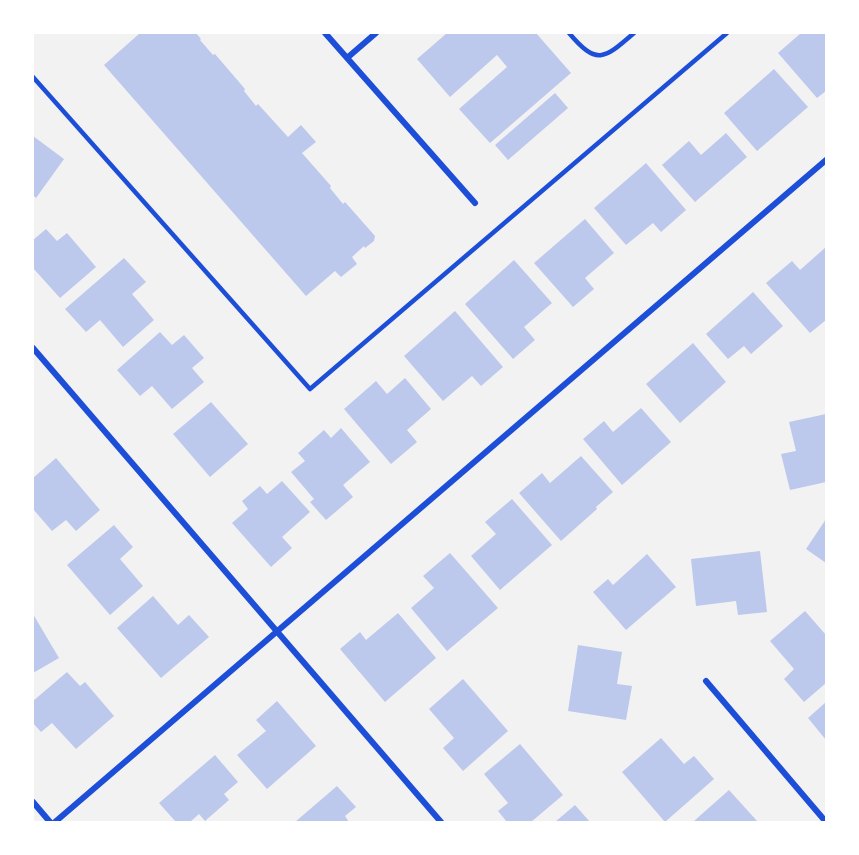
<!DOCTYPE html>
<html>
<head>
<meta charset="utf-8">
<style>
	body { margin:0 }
	#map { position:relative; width:859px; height:855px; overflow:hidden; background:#f2f2f2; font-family:"Fira Sans",sans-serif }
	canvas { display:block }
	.frame { position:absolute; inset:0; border:34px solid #fff; pointer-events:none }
</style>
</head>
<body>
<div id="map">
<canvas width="859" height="855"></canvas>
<div class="frame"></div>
</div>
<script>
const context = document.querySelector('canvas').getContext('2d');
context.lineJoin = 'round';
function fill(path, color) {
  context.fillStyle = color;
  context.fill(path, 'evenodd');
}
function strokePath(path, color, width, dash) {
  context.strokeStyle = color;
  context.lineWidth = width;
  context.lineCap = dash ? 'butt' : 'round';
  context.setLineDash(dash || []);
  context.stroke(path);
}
fill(new Path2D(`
	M140 33H196L201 39 200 40 213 55 215 54 245 89 244 91 256 106 258 104 288 137 301 125 316 142 302 153 331 186 330 188 343 204 345 202 375 236 374 241 365 248 364 246 352 257 357 264 341 277 335 271 306 296 104 65Z
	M447 33H536L571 73 490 143 459 109 507 67 497 55 450 97 417 59Z
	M801 33H826V91L817 98 778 53Z
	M774 69 808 107 757 151 724 113Z
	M555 93 568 108 508 160 495 145Z
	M726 133 747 157 695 202 662 165 689 141 701 155Z
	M33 136 64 159 36 198 33 195Z
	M646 163 686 210 661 232 653 223 626 245 594 208Z
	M585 219 614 253 585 278 594 289 573 307 534 263Z
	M46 229 57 241 67 233 96 267 60 298 33 268V240Z
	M826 247V320L810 333 766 283 792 261 800 270Z
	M124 258 146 282 132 294 154 320 123 347 100 320 86 332 65 309Z
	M514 260 552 303 524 327 535 340 513 359 465 304Z
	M753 292 783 326 751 354 744 346 728 359 706 334Z
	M455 311 503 367 481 386 472 376 443 401 404 356Z
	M160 332 172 345 184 335 204 358 192 368 204 382 172 409 152 386 140 396 117 370Z
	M693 343 726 382 680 423 646 384Z
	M405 378 431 409 407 430 417 442 391 464 344 409 376 381 387 394Z
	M211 402 248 444 210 477 173 434Z
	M641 408 671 442 622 485 583 439 604 421 613 432Z
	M826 414V482L790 490 781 454 796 451 789 422Z
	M341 428 370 462 343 485 353 497 326 520 310 502 314 499 291 472 305 461 298 453 324 430 331 438Z
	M581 456 613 492 596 507 597 509 561 541 519 493 542 473 550 483Z
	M56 458 100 510 76 531 66 520 52 531 33 509V478Z
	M282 481 310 512 282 537 292 548 271 567 232 523 248 509 242 501 260 486 267 494Z
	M512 499 552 545 500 590 471 556 496 534 485 522Z
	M826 519V563L806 549Z
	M114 525 133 547 120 559 143 586 110 615 67 565Z
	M760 551 767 612 738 615 736 601 696 606 691 559Z
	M450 553 498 608 447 651 411 608 434 588 423 576Z
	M647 554 676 587 626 630 593 592 608 579 613 585Z
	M153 596 178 625 189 615 209 637 161 678 117 628Z
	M805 611 826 635V683L804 702 784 679 794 669 770 641Z
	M398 613 436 658 385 702 340 649 360 632 366 640Z
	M33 614 59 658 33 673Z
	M578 645 622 652 617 684 632 686 626 720 568 711Z
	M67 672 80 686 85 682 114 716 76 749 52 723 41 732 33 723V701Z
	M463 679 508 731 463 771 443 748 454 738 429 709Z
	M277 701 316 746 267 789 237 755 266 731 256 720Z
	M826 702V740L808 718Z
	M661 738 684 764 694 756 714 779 665 822 622 772Z
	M520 744 563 795 531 822H507L498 811 508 803 484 774Z
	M215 755 238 782 224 794 229 800 205 821 199 814 190 822H176L159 803Z
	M337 786 356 807 345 816 349 822H295Z
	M729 790 758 822H695L694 821Z
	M575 805 590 822H555Z`), '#bdc9ec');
strokePath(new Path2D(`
	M569 33C597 66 604 59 634 33
	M33 77 310 389 727 33`), '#1d4ed8', 4.5);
strokePath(new Path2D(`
	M325 33 475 203
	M347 58 376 33
	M33 348 441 822
	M706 681 826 822
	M33 802 50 822
	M55 822 826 160`), '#1d4ed8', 6);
</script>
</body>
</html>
